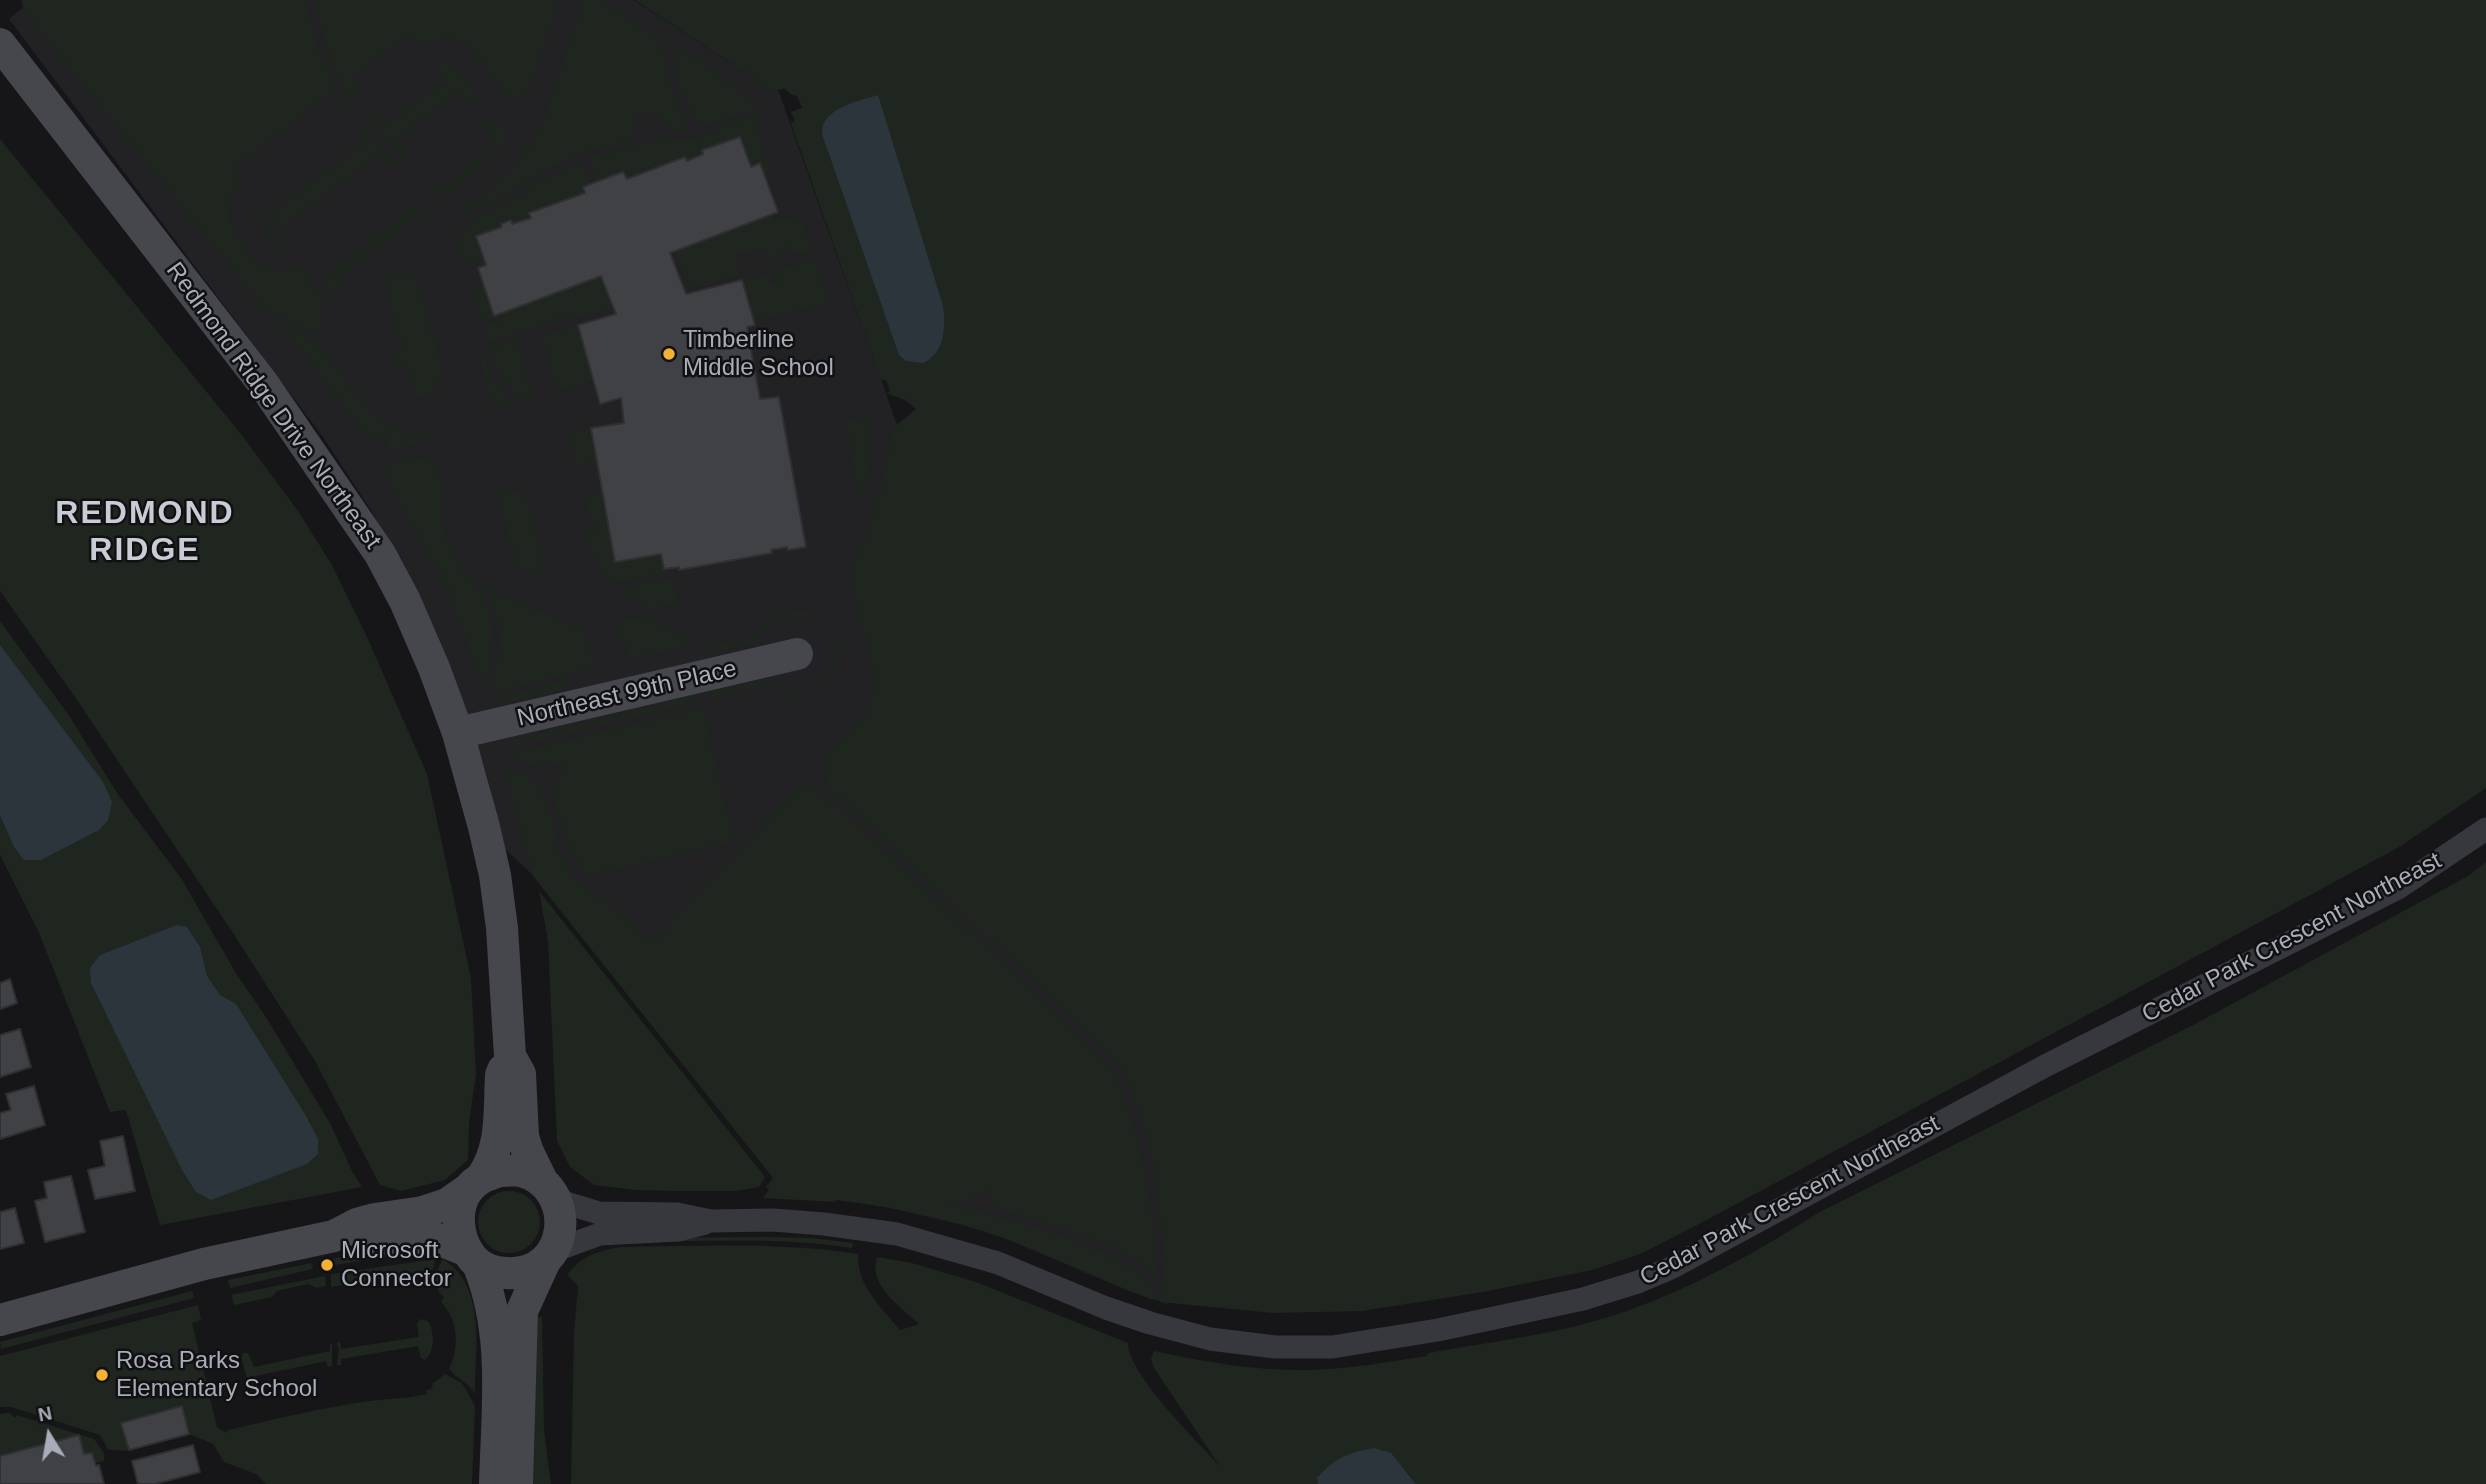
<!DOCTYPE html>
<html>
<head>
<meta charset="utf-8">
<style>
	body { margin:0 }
	#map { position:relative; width:2486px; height:1484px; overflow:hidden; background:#161618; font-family:Helvetica,sans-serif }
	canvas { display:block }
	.north { position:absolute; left:14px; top:1400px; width:70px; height:70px; -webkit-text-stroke:5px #111113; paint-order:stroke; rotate:349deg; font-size:19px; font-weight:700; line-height:28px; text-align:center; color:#a8adb8 }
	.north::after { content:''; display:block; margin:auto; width:24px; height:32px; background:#a8adb8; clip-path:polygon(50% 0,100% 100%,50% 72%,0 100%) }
</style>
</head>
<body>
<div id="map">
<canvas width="2486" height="1484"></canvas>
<div class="north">N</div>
</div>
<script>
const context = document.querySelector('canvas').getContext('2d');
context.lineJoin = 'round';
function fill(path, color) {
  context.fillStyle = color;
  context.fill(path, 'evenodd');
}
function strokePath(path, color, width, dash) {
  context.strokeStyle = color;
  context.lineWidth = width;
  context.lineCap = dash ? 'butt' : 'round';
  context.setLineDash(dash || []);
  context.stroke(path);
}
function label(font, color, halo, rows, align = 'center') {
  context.font = font + ' Helvetica,sans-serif';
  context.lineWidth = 5;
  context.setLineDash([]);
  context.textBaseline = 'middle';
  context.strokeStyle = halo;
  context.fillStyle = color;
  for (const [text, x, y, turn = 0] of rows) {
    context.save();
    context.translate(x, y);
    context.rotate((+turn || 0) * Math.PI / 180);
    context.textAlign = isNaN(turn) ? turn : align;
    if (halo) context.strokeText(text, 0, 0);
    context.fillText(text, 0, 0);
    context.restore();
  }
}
fill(new Path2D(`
	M32 0H634L754 78 775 81 912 467 1133 1064 1164 1158 1168 1304 1129 1291 1002 1237 963 1225 882 1206 502 846 487 775 457 686 414 589 371 510 323 437 9 19Z`), '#222225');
fill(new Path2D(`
	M21 0H307C314 39 325 71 347 104L341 106 331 94 234 169 243 184C236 193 229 199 228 212 227 225 252 259 263 267 274 274 289 273 299 266L324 298 321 312 322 339 304 328 265 310 31 21 24 10Z
	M315 0H560L529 92 524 98 515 99 507 97C478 67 473 21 421 47L409 34 351 79 361 92 353 100C331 72 321 35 315 0Z
	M582 0H600L659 38 674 91 690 132 671 131 654 114H640L632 122V137L626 142 590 150 540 173 513 194 473 211 460 213C481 196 503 181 520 159 551 119 566 49 582 0Z
	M635 0H2486V788L2401 846 1703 1222 1640 1254 1592 1270 1483 1292 1362 1311 1273 1313 1160 1302C1172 1243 1149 1112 1117 1061L829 788 824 766 825 759 865 713 872 699 873 672 850 575 880 495 892 429 916 409 905 400 886 393 890 391 886 380H881L791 123 795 121 791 112 802 108 797 96 792 95 784 88 770 93 754 78Z
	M668 43C700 64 741 83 762 115L739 114 709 126 695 122 676 77Z
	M442 61 451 63 474 91 475 99 471 105H468L458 93 397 139 407 153 403 157 368 117 376 111 387 124 446 79 436 66Z
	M749 119 756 121 770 172 764 174 759 163 751 167 711 146 702 150 703 154 687 161 685 157 627 179 623 172 595 182 590 156 619 150 638 143 656 142 662 135C704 149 714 122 749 119Z
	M489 121 496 122 504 129V144L484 166 442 198 437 191 496 144 483 127Z
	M361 122 397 162 388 166 378 155 280 230 269 215 367 140 357 126Z
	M0 139 241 434 298 511 332 565 367 637 427 774 471 978 476 1074 469 1123 468 1160 445 1180 401 1191 380 1185 315 1061 233 933 75 697 0 591Z
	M581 163 586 166 590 184 583 187 585 193 530 213 531 218 512 224 511 220 501 224 502 227 476 236 486 265 480 267 478 263 467 266 456 238 466 230 474 218 516 199 541 180Z
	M418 204 424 212 349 270 339 281 331 297 319 281Z
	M253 207 285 248 274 245 252 218Z
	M771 215 773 219 781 217 783 220 794 217 802 219 814 254 804 252 792 254 788 246 778 251 777 257 769 261V266L766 267 760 249 736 255 741 274 689 288 675 251Z
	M816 260 831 302 754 322 742 280 767 273 770 284 778 282 775 271Z
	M400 271 411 274 419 283 442 368C443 385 433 397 416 398L408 368 397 365 394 357 402 347 383 280 390 274Z
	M601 276 614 308 571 320 570 316 553 321V325L516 332V335L488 342 484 326 501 320 499 313Z
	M482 285 494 317 482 321 473 287Z
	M282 324C299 331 315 340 327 354 356 387 375 442 429 432L431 440 388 451 385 437 368 441 308 359 310 357 308 354 305 356 281 328H279V324Z
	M578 325 593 381 556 392 540 335Z
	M518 341 533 398 519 402 496 368 489 348Z
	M482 350 490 373 511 404 493 409 478 352Z
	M869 416C875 445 870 472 859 499L845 421Z
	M591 428 597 462 577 468 567 432Z
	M435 456 444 493 441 515 445 536 460 565 479 587 484 597 493 624 490 665 487 674 481 679 478 677 464 632 446 594 450 591 447 584 442 586 438 578 442 576 438 566 433 568 382 468 389 464Z
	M504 487 521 493 527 501 546 569 547 575 544 576 517 567 495 489Z
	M602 491 615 562 661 554 666 573 611 583C597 569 591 550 586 531L593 529 584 496Z
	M674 578 678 604 649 609 617 588Z
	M481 580 504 596 581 628 590 644 593 660 591 669 496 692 491 688V682C492 675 495 668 497 661 504 632 496 606 481 580Z
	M796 611 809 613 808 617 791 616 779 620 756 643 710 653 707 652V648L750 637 779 615Z
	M647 617 678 634 688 646 629 660 618 622Z
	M0 621 70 717 117 793 181 878 237 975 264 1014 330 1123 352 1171 362 1187 160 1225 126 1110 110 1112 39 933 0 855Z
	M836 636C844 666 826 698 792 695 783 694 775 688 766 687 757 685 724 696 713 699L709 685C715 686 719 689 725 689 739 689 753 679 767 681 776 683 782 690 792 692 824 698 840 667 833 639Z
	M569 680 570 688 500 705 497 697Z
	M696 688 699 702 514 747 512 740 666 703 673 695Z
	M703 708 734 842 588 876C571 864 551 801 553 781L558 775 563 774 561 764C544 767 529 768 513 758L515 753Z
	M512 768C565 790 544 833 571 871 592 900 628 909 651 943L808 779 1089 1043 1115 1073 1129 1112 1144 1166 1153 1216 1157 1277 1122 1251 1065 1229 997 1208 990 1200V1188C977 1198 964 1202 949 1204 1003 1219 1126 1244 1154 1292L1153 1300C1102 1280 1054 1256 1003 1238 949 1218 892 1207 836 1200L835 1202 763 1198 769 1190 766 1187 773 1178 533 876 507 781V774Z
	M2486 862V1484H1416L1408 1473 1317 1478 1318 1484H571L574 1332 578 1286 567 1275C581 1256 599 1250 622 1247 700 1246 780 1242 858 1254 857 1286 881 1307 900 1330L919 1324C900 1306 868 1286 877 1257L912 1263 976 1282 1128 1343C1127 1373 1197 1441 1219 1465L1154 1368 1151 1359 1154 1351C1205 1362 1256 1371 1309 1370 1348 1369 1388 1362 1427 1356L1428 1353C1477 1344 1527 1338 1576 1326 1662 1305 1743 1261 1818 1213L2195 1024 2468 876Z
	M539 891 765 1177 759 1187 736 1191H680L635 1190 594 1185 570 1167 557 1141 548 941Z
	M478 1222a31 31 0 1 1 62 0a31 31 0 1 1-62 0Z
	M765 1237 812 1238 853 1243 852 1248C776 1236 698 1242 621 1242V1238Z
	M394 1246 403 1254 323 1267 322 1261Z
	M436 1259 432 1270 331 1287V1274Z
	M443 1259C487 1287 475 1350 475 1395 468 1380 458 1381 449 1369 460 1348 458 1319 441 1302L444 1297C432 1287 435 1272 443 1259Z
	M311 1263 313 1269 230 1288 228 1280Z
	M325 1276 326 1286 317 1288 308 1284 277 1291 272 1297 234 1305 231 1295Z
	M192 1291 194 1298 1 1349 0 1342Z
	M198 1305 201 1320 192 1323 217 1427 226 1433 228 1430C275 1419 321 1408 369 1401 383 1399 418 1398 428 1393L425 1391 433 1388 432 1384 445 1374 462 1383 475 1406 472 1484H266L256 1474 224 1462 213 1444 189 1434 181 1406 121 1423 129 1450C121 1452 116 1449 108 1450L100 1435 11 1407H0V1356Z
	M526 1316 542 1317 544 1430 551 1484H529Z
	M420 1319 428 1321C435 1332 435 1352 425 1360L421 1358 418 1346 341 1359V1365H337L339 1349 337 1343 340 1342 341 1349 419 1337 417 1323Z
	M330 1344H332V1366L328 1367 326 1361 256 1376 259 1390 256 1394 251 1392 241 1357 243 1353H248L254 1367 330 1351Z
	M6 1413H10L15 1418 17 1415 94 1439 104 1453V1461L95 1463 92 1453 84 1454 79 1435 0 1456V1414Z`), '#1e261f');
fill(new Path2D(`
	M878 95 943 306C946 326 945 353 923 363L906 361 899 355 822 134C821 108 859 101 878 95Z
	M0 645 103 782 112 802 108 820 99 830 41 860H24L14 847 0 815Z
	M177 925 187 927 200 947 207 976 220 995 236 1004 306 1116 318 1139V1154L307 1164 211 1200 196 1192 182 1170 91 983 90 968 100 955Z
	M1374 1448 1391 1453 1416 1484H1318L1317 1478C1335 1458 1347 1453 1374 1448Z`), '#2c353c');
const building = new Path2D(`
	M740 137 751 167 760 163 778 212 670 253 686 294 742 280 755 325 747 327 760 399 779 397 806 547 788 550 787 547 771 550 772 553 679 570V567L664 569 661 554 615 562 591 428 624 423 621 398 600 404 578 325 616 314 601 276 494 316 478 268 486 265 476 236 502 227 501 224 511 220 512 224 531 218 529 213 585 193 583 187 593 183 623 172 627 179 685 157 687 161 703 154 702 150Z
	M10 979 17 1003 0 1009V983Z
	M20 1029 31 1067 0 1077V1035Z
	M34 1086 45 1125 0 1139V1113L11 1110 6 1094Z
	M123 1136 135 1191 95 1199 88 1170 105 1166 100 1141Z
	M71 1176 85 1232 45 1242 35 1201 47 1198 44 1182Z
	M15 1208 24 1243 0 1249V1212Z
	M182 1406 189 1434 129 1450 121 1423Z
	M79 1435 84 1454 92 1453 96 1466 99 1465 104 1484H0V1456Z
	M193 1445 200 1472 155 1484H138L132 1461Z`);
fill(building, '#404145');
strokePath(building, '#303034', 2);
strokePath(new Path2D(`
	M553 1193 566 1203 599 1213 677 1214 711 1221 773 1220 824 1224 897 1234 998 1263 1106 1308 1150 1323 1210 1339 1275 1347H1332L1438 1330 1583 1299 1638 1282 1671 1268 2045 1066 2398 888 2486 829
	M556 1250 600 1234 678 1230 705 1223`), '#37383d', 23);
strokePath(new Path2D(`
	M0 44 262 382 380 554 405 601 434 668 458 733 484 827 495 875 502 928 510 1056 520 1074 523 1136 527 1150 542 1181
	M458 733 797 654
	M500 1171C506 1171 514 1170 521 1171 579 1186 572 1277 506 1273 494 1273 481 1268 473 1259 454 1236 452 1196 480 1179 486 1175 493 1173 500 1171Z
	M481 1178C503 1148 499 1111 501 1075L503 1070
	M366 1239 435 1238 467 1251
	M478 1264C507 1333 497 1411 495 1484
	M0 1320 204 1264 334 1236 357 1224 375 1219 423 1212 447 1204 467 1190
	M517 1484 522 1311 544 1263`), '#45474d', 32);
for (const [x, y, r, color] of [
	[669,354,7,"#f2b134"],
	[327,1265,7,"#f2b134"],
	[102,1375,7,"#f2b134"]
]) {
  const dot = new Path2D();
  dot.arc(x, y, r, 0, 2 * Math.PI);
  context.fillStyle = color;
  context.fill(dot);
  strokePath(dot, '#111113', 2.5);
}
label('24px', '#a8adb8', '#111113', [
	["Timberline",683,340],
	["Middle School",683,368],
	["Microsoft",341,1251],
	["Connector",341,1279],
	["Rosa Parks",116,1361],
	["Elementary School",116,1389]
], 'left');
label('24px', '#a8adb8', '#111113', [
	["Redmond Ridge Drive Northeast",273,406,54],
	["Northeast 99th Place",627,694,-13],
	["Cedar Park Crescent Northeast",2292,938,-28],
	["Cedar Park Crescent Northeast",1790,1201,-28]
]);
context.letterSpacing = '2px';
label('bold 32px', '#c9ccd4', '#111113', [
	["REDMOND",145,514],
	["RIDGE",145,551]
]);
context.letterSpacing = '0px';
</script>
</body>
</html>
